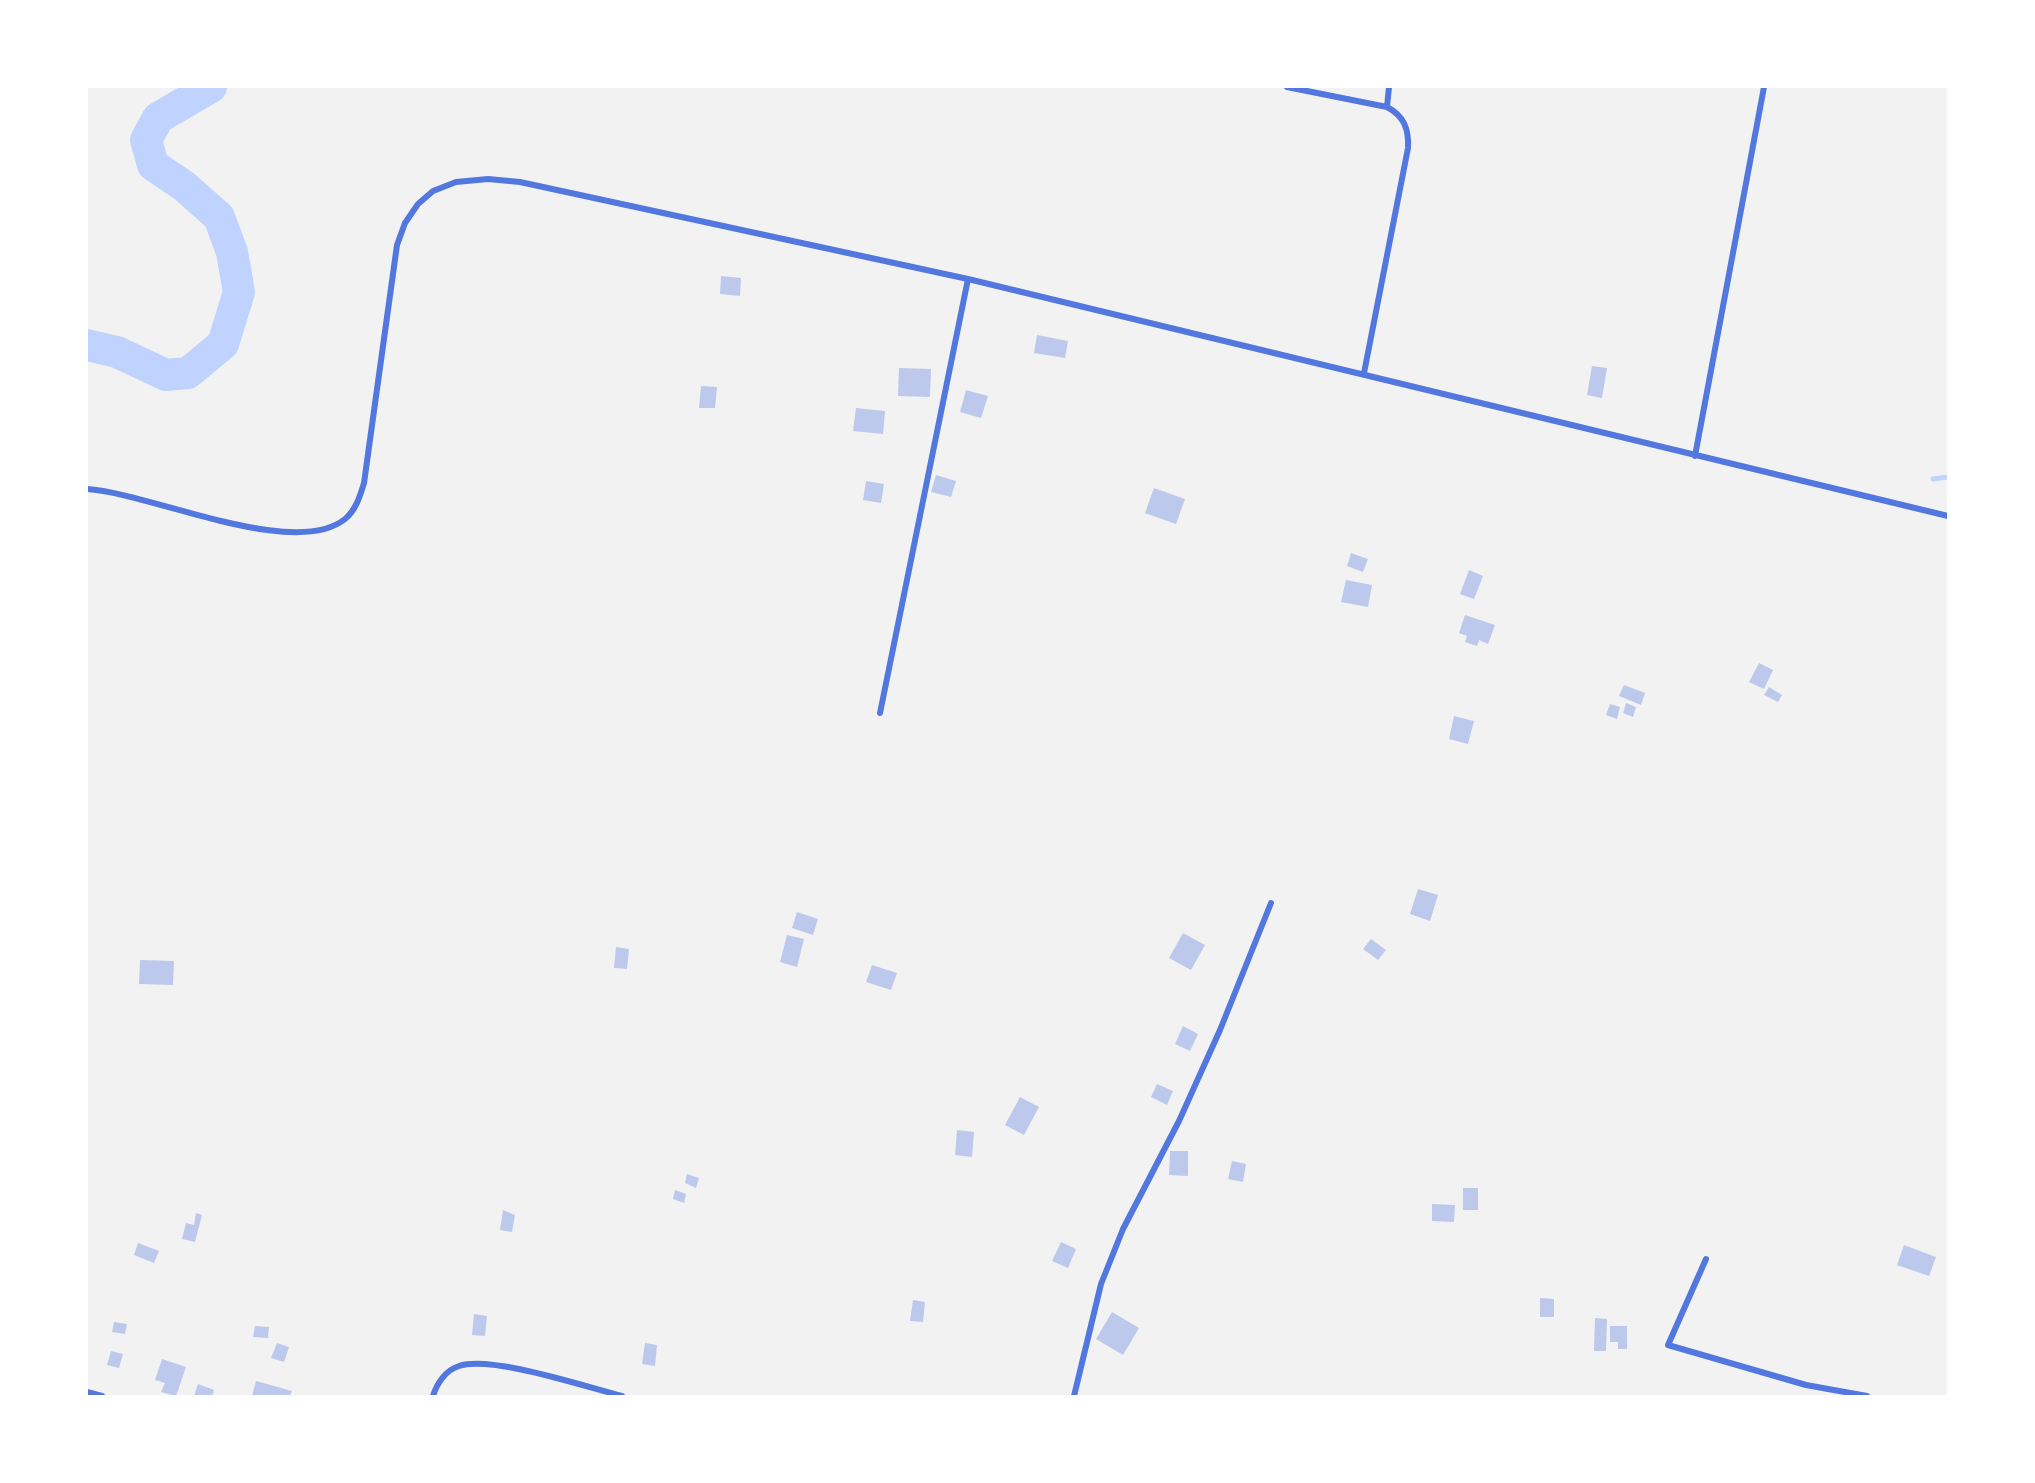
<!DOCTYPE html>
<html>
<head>
<meta charset="utf-8">
<style>
	body { margin:0 }
	#map { position:relative; width:2035px; height:1483px; overflow:hidden; background:#f2f2f2; font-family:"Sofia Sans Condensed",sans-serif }
	canvas { display:block }
	.frame { position:absolute; inset:0; border:88px solid #fff; pointer-events:none }
</style>
</head>
<body>
<div id="map">
<canvas width="2035" height="1483"></canvas>
<div class="frame"></div>
</div>
<script>
const context = document.querySelector('canvas').getContext('2d');
context.lineJoin = 'round';
function strokePath(path, color, width, dash) {
  context.strokeStyle = color;
  context.lineWidth = width;
  context.lineCap = dash ? 'butt' : 'round';
  context.setLineDash(dash || []);
  context.stroke(path);
}
function fill(path, color) {
  context.fillStyle = color;
  context.fill(path, 'evenodd');
}
strokePath(new Path2D(`
	M1933 479 1948 477`), '#bfd3fe', 5);
strokePath(new Path2D(`
	M87 345 117 352 166 375 188 373 223 344 239 292 232 252 219 217 184 186 153 165 146 140 158 118 211 87`), '#bfd3fe', 32);
fill(new Path2D(`
	M721 276 741 278 740 296 720 294Z
	M1037 335 1068 341 1065 358 1034 353Z
	M1592 366 1607 368 1602 398 1587 395Z
	M899 368 931 369 930 397 898 396Z
	M701 386 717 387 715 408H699Z
	M966 390 988 396 981 418 960 412Z
	M856 408 885 411 883 434 853 431Z
	M936 475 956 481 951 497 931 492Z
	M866 481 884 484 881 503 863 500Z
	M1154 488 1185 499 1176 524 1145 513Z
	M1351 553 1368 559 1363 572 1347 566Z
	M1469 570 1483 576 1474 599 1460 594Z
	M1346 580 1372 585 1368 607 1341 602Z
	M1465 615 1495 625 1488 644 1479 640 1477 646 1465 642 1467 636 1459 633Z
	M1759 663 1773 670 1764 689 1749 682Z
	M1624 685 1645 693 1641 705 1619 696Z
	M1769 687 1782 695 1778 702 1764 695Z
	M1626 703 1636 707 1633 717 1623 713Z
	M1610 704 1620 707 1617 719 1606 715Z
	M1454 716 1474 721 1468 744 1449 739Z
	M1418 889 1438 895 1430 921 1410 914Z
	M797 912 818 919 813 935 792 928Z
	M1183 933 1205 945 1191 970 1169 958Z
	M787 935 804 939 797 967 780 962Z
	M1371 939 1386 950 1378 960 1363 949Z
	M616 947 629 949 627 969 614 968Z
	M140 960 174 961 173 985 139 984Z
	M872 965 897 973 891 990 866 982Z
	M1183 1026 1198 1034 1190 1051 1175 1044Z
	M1157 1084 1173 1091 1167 1105 1151 1097Z
	M1020 1097 1039 1107 1024 1135 1005 1125Z
	M957 1130 974 1132 972 1157 955 1155Z
	M1170 1151H1188V1176L1169 1175Z
	M1232 1161 1246 1164 1243 1182 1228 1179Z
	M687 1174 699 1178 696 1188 685 1183Z
	M1463 1188H1478V1210H1463Z
	M675 1190 686 1194 684 1203 673 1199Z
	M1432 1204 1455 1205 1454 1222 1432 1221Z
	M503 1210 515 1215 512 1232 500 1230Z
	M196 1213 202 1215 195 1242 182 1239 186 1223 194 1225Z
	M1061 1242 1076 1249 1068 1268 1052 1261Z
	M138 1243 159 1251 154 1263 134 1255Z
	M1904 1245 1936 1257 1929 1276 1897 1265Z
	M1540 1298 1554 1299V1317H1540Z
	M913 1300 925 1302 923 1322 910 1321Z
	M1112 1312 1139 1328 1123 1355 1096 1339Z
	M474 1314 487 1316 485 1336 472 1335Z
	M1595 1318 1607 1319 1606 1351H1594Z
	M114 1322 127 1324 125 1334 112 1332Z
	M255 1326 269 1327 268 1338 253 1337Z
	M1610 1326H1627V1349H1618V1342H1610Z
	M277 1343 289 1347 284 1362 271 1358Z
	M645 1343 657 1345 655 1366 642 1364Z
	M111 1351 123 1354 119 1368 107 1365Z
	M162 1359 186 1367 176 1396 161 1392 165 1383 155 1380Z
	M256 1381 292 1391 290 1396H252Z
	M198 1384 214 1390 212 1396H194Z`), '#bdc9ec');
strokePath(new Path2D(`
	M1287 87 1387 107C1404 116 1409 129 1408 148L1364 373
	M1387 107 1389 87
	M1695 456 1764 87
	M87 489C150 493 294 560 345 519 356 510 360 496 364 483L397 245 405 223 418 204 433 191 456 182 488 179 520 182 968 279 1948 516
	M880 713 968 279
	M1706 1259 1668 1345 1806 1385 1867 1396
	M87 1392 102 1396
	M433 1396C437 1383 446 1370 459 1366 491 1355 586 1387 622 1396
	M1074 1396 1101 1284 1123 1229 1179 1121 1220 1030 1271 903`), '#5277de', 6);
</script>
</body>
</html>
